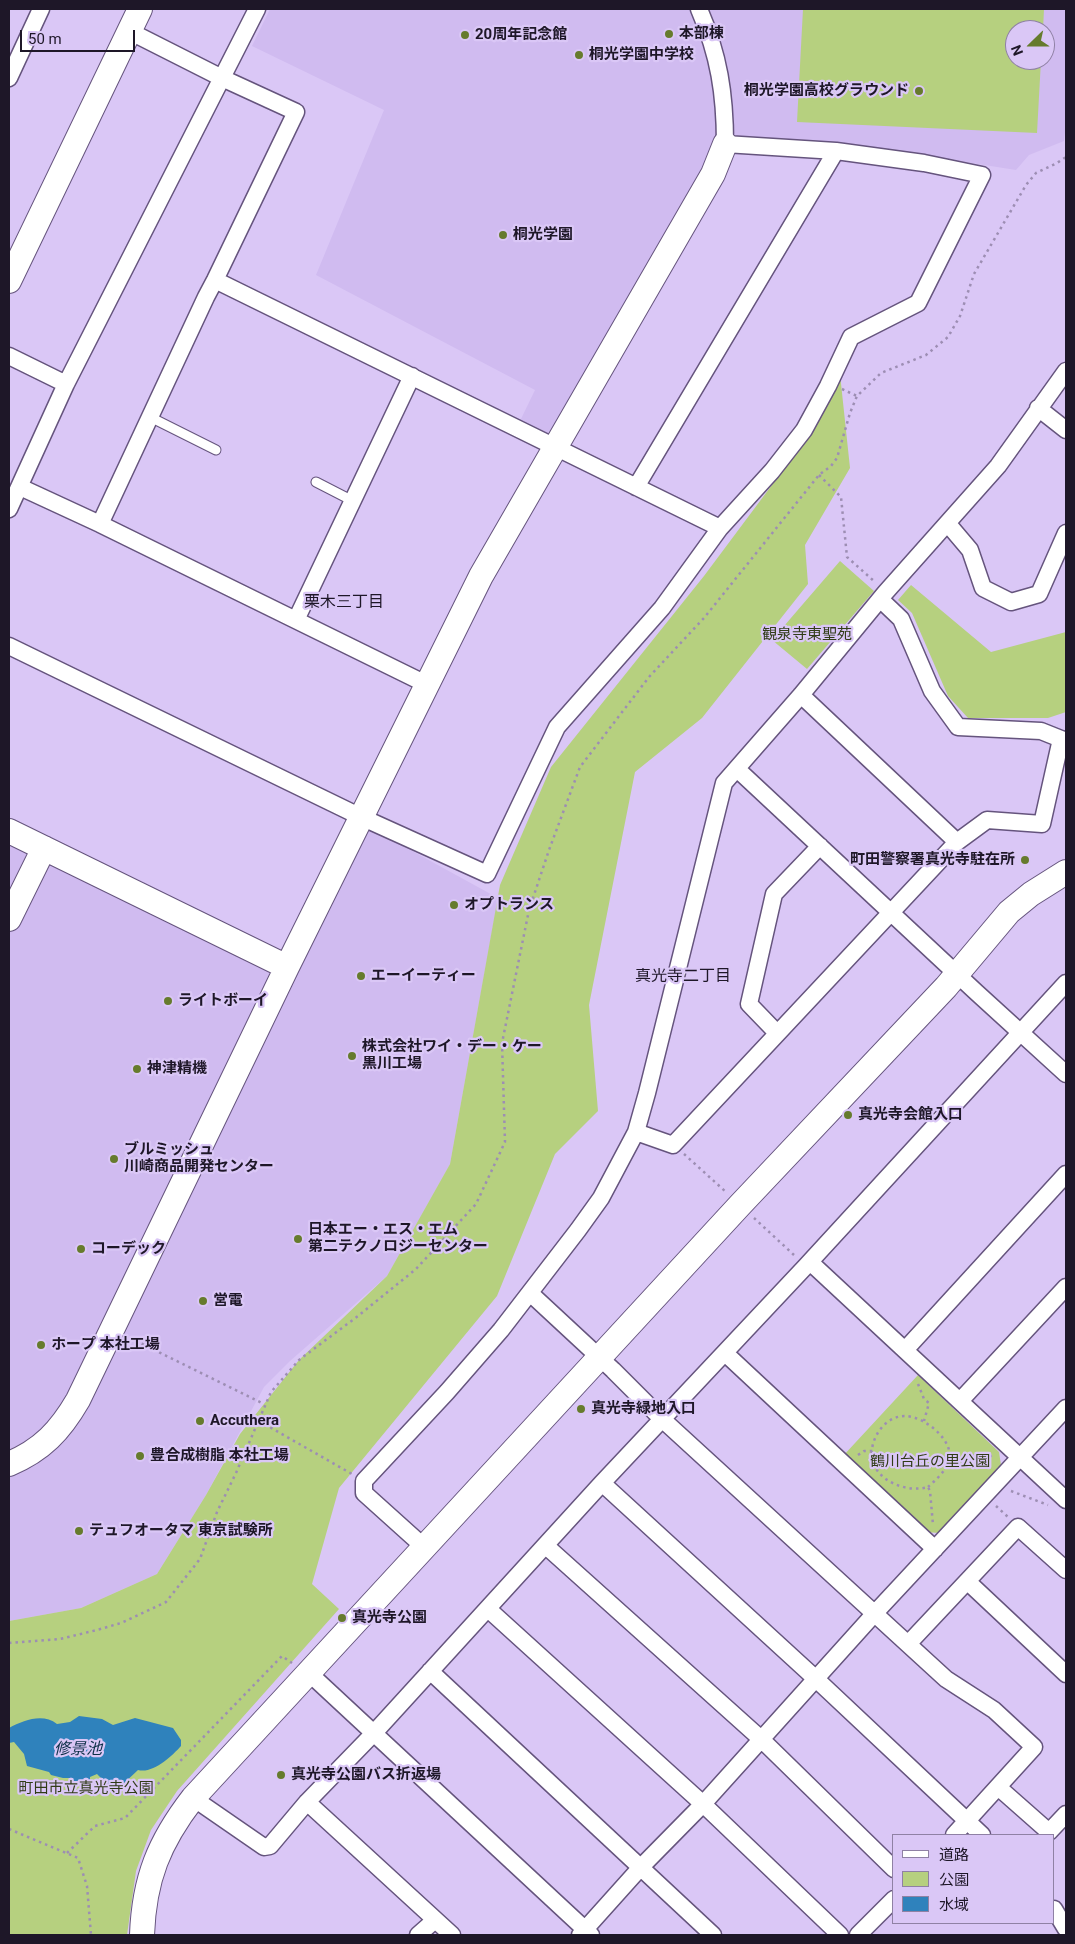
<!DOCTYPE html>
<html>
<head>
<meta charset="utf-8">
<style>
	body { margin:0 }
	#map { position:relative; width:1075px; height:1944px; overflow:hidden; background:#dac7f6; font-family:Roboto,"Noto Sans JP",sans-serif }
	canvas { display:block }
	.frame { position:absolute; inset:0; border:10px solid #1e1728; pointer-events:none }
	.legend { position:absolute; left:892px; top:1834px; width:162px; height:90px; box-sizing:border-box; background:#dac7f6; border:1px solid #8f81a4; margin:0; padding:6px 9px; list-style:none; font-size:15px; color:#1e1728 }
	.legend li { display:flex; align-items:center; gap:10px; height:25px }
	.legend b { width:25px; border:1px solid #8f81a4 }
	.north { position:absolute; left:1005px; top:20px; width:50px; height:50px; box-sizing:border-box; background:#dac7f6; border:1px solid #8f81a4; border-radius:50%; rotate:248deg; font-size:14px; font-weight:700; line-height:20px; text-align:center; color:#1e1728 }
	.north::after { content:''; display:block; margin:auto; width:18px; height:22px; background:#667b2d; clip-path:polygon(50% 0,100% 100%,50% 72%,0 100%) }
	.scale { position:absolute; left:20px; top:30px; width:115px; height:22px; box-sizing:border-box; border:2px solid #1e1728; border-top:0; padding-left:6px; font-size:15px; line-height:18px; white-space:nowrap; color:#1e1728; -webkit-text-stroke:4px #dac7f6; paint-order:stroke }
</style>
</head>
<body>
<div id="map">
<canvas width="1075" height="1944"></canvas>
<div class="frame"></div>
<ul class="legend">
<li><b style="height:6px;background:#fff"></b>道路</li>
<li><b style="height:14px;background:#b6d07f"></b>公園</li>
<li><b style="height:14px;background:#2f82bc"></b>水域</li>
</ul>
<div class="north">N</div>
<div class="scale">50 m</div>
</div>
<script>
const context = document.querySelector('canvas').getContext('2d');
context.lineJoin = 'round';
function fill(path, color) {
  context.fillStyle = color;
  context.fill(path, 'evenodd');
}
function strokePath(path, color, width, dash) {
  context.strokeStyle = color;
  context.lineWidth = width;
  context.lineCap = dash ? 'butt' : 'round';
  context.setLineDash(dash || []);
  context.stroke(path);
}
function label(font, color, halo, rows, align = 'center') {
  context.font = font + ' Roboto,"Noto Sans JP",sans-serif';
  context.lineWidth = 4.5;
  context.setLineDash([]);
  context.textBaseline = 'middle';
  context.strokeStyle = halo;
  context.fillStyle = color;
  for (const [text, x, y, turn = 0] of rows) {
    context.save();
    context.translate(x, y);
    context.rotate((+turn || 0) * Math.PI / 180);
    context.textAlign = isNaN(turn) ? turn : align;
    if (halo) context.strokeText(text, 0, 0);
    context.fillText(text, 0, 0);
    context.restore();
  }
}
fill(new Path2D(`
	M270 9H694L712 69 718 114 717 141 713 163 550 436 520 421 535 390 316 275 384 110 252 46Z
	M709 9H1066V124L1064 141 1029 155 1016 170 927 156 737 138 734 133 729 82 723 50ZM1015 30H1045V60H1015Z
	M372 829 498 898 450 1164 387 1276 290 1361 264 1387 206 1495 157 1574 81 1608 9 1621V845L293 981 366 830Z`), '#d0bbf0');
fill(new Path2D(`
	M803 9H1044L1043 30H1015V60H1041L1037 133 797 122Z
	M840 374 850 468 805 545 808 584 702 718 635 772 589 1005 598 1111 555 1154 497 1296 339 1488 312 1584 339 1609 177 1791 151 1830 136 1871 127 1935H9V1621L81 1608 157 1574 206 1495 240 1434 299 1360 387 1276 450 1164 500 885 551 767 704 576 807 438Z
	M840 561 874 591 807 669 772 640Z
	M911 585 991 652 1066 632V712L1048 718H968L948 696 912 613 898 600Z
	M918 1375 999 1452 1001 1465 939 1533 925 1532 843 1456Z`), '#b6d07f');
fill(new Path2D(`
	M79 1716 102 1719 113 1725 135 1718 173 1728 181 1740V1746C172 1756 153 1774 138 1770L120 1787 107 1784 97 1774 90 1777V1781H71L69 1778H63L51 1775 49 1772 27 1766 24 1754 14 1742 9 1743V1728C24 1720 43 1713 57 1724L70 1722Z`), '#2f82bc');
const lane = new Path2D(`
	M150 417 216 450
	M316 482 353 501`);
const street = new Path2D(`
	M9 78 41 9
	M215 280 720 528
	M9 356 66 384
	M1038 408 1066 430
	M20 487 100 524 428 685
	M636 487 836 151
	M9 509 66 384 257 9
	M100 524 206 297 215 280 296 112 222 78 129 31
	M948 524 970 550 983 588 1011 602 1039 594 1066 533
	M880 599 901 619 932 691 958 727 1041 731 1061 739
	M296 620 412 376
	M9 646 361 817 487 874 557 727 662 608 720 528 772 471 804 430 828 386 851 337 918 303 982 175 924 163 836 151 725 144C725 94 719 55 699 9
	M801 695 957 842
	M737 769 976 992 1066 1074
	M777 1033 749 1004 774 894 820 846
	M636 1132 673 1145 957 842 987 820 1042 824 1061 739 1066 740
	M810 1262 1066 1500
	M530 1293 613 1370 662 1419 946 1679 994 1710 1034 1747 954 1835
	M905 1350 1066 1174
	M725 1353 935 1549
	M960 1401 1066 1287
	M602 1483 816 1679 982 1835
	M546 1546 761 1739 894 1869
	M424 1547 364 1493V1481L447 1392 501 1330 578 1230 601 1198 636 1132 647 1093 724 783 801 695 885 593 998 466 1066 371
	M968 1582 1066 1674
	M488 1609 703 1804 840 1935
	M908 1644 1018 1527 1066 1570
	M430 1671 713 1935
	M309 1673 591 1935
	M998 1787 1049 1832 1066 1814
	M193 1798 264 1847 270 1846 307 1802 373 1734 602 1483 806 1266 1066 983
	M307 1802 452 1935
	M1054 1909 1066 1929
	M418 1935 435 1920
	M580 1935 641 1867 703 1804 875 1613 1066 1408
	M858 1935 894 1899`);
const secondary = new Path2D(`
	M9 281 140 9
	M9 831 287 967
	M9 919 44 848
	M9 1464C42 1450 60 1431 78 1400L287 967 481 576 713 174 725 144
	M142 1935C144 1879 159 1842 193 1798L740 1205 946 987 1009 912 1031 894 1066 872`);
strokePath(lane, '#65547d', 11);
strokePath(street, '#65547d', 19);
strokePath(secondary, '#65547d', 26);
strokePath(new Path2D(`
	M842 389 857 396
	M819 475 841 497 847 557 875 582
	M684 1154 726 1192
	M754 1218 794 1255
	M130 1338 264 1404
	M918 1384 924 1399 929 1403 924 1421
	M259 1421 352 1474
	M858 1455 864 1451H873
	M948 1463 964 1461 972 1455 976 1459 995 1455
	M928 1487C935 1481 944 1472 948 1464 958 1443 925 1416 905 1416 884 1416 869 1440 872 1459 877 1482 908 1493 928 1487L930 1491 933 1525
	M1011 1491 1048 1505
	M996 1506 1008 1517
	M9 1643 60 1639 97 1630 121 1623 166 1602 200 1559 217 1512 236 1473 271 1392 299 1360 358 1316 416 1269 476 1204 505 1142 502 1043 529 910 549 850 580 767 649 677 704 618 819 475 831 466 837 458 850 413 857 396 881 373 926 355 948 337 960 316 974 274 1026 185 1036 173 1057 163 1066 157
	M9 1829 78 1858 87 1886 91 1935
	M67 1853 95 1826 125 1818 282 1656 292 1663`), '#9d8eb3', 2.5, [2.5, 4]);
strokePath(lane, '#fff', 9);
strokePath(street, '#fff', 16);
strokePath(secondary, '#fff', 24);
for (const [x, y, r, color] of [
	[669,34,5,"#667b2d"],
	[465,35,5,"#667b2d"],
	[579,55,5,"#667b2d"],
	[919,91,5,"#667b2d"],
	[503,235,5,"#667b2d"],
	[1025,860,5,"#667b2d"],
	[454,905,5,"#667b2d"],
	[361,976,5,"#667b2d"],
	[168,1001,5,"#667b2d"],
	[352,1056,5,"#667b2d"],
	[137,1069,5,"#667b2d"],
	[848,1115,5,"#667b2d"],
	[114,1159,5,"#667b2d"],
	[298,1239,5,"#667b2d"],
	[81,1249,5,"#667b2d"],
	[203,1301,5,"#667b2d"],
	[41,1345,5,"#667b2d"],
	[581,1409,5,"#667b2d"],
	[200,1421,5,"#667b2d"],
	[140,1456,5,"#667b2d"],
	[79,1531,5,"#667b2d"],
	[342,1618,5,"#667b2d"],
	[281,1775,5,"#667b2d"]
]) {
  const dot = new Path2D();
  dot.arc(x, y, r, 0, 2 * Math.PI);
  context.fillStyle = color;
  context.fill(dot);
  strokePath(dot, '#dac7f6', 2);
}
label('bold 15px', '#1e1728', '#dac7f6', [
	["本部棟",679,34],
	["20周年記念館",475,35],
	["桐光学園中学校",589,55],
	["桐光学園高校グラウンド",909,91,"right"],
	["桐光学園",513,235],
	["町田警察署真光寺駐在所",1015,860,"right"],
	["オプトランス",464,905],
	["エーイーティー",371,976],
	["ライトボーイ",178,1001],
	["株式会社ワイ・デー・ケー",362,1047],
	["黒川工場",362,1064],
	["神津精機",147,1069],
	["真光寺会館入口",858,1115],
	["ブルミッシュ",124,1150],
	["川崎商品開発センター",124,1167],
	["日本エー・エス・エム",308,1230],
	["第二テクノロジーセンター",308,1247],
	["コーデック",91,1249],
	["営電",213,1301],
	["ホープ 本社工場",51,1345],
	["真光寺緑地入口",591,1409],
	["Accuthera",210,1421],
	["豊合成樹脂 本社工場",150,1456],
	["テュフオータマ 東京試験所",89,1531],
	["真光寺公園",352,1618],
	["真光寺公園バス折返場",291,1775]
], 'left');
label('15px', '#313c17', '#dac7f6', [
	["観泉寺東聖苑",807,635],
	["鶴川台丘の里公園",930,1462],
	["町田市立真光寺公園",86,1789]
]);
label('16px', '#1e1728', '#dac7f6', [
	["栗木三丁目",344,603],
	["真光寺二丁目",683,977]
]);
label('italic 16px', '#0d3048', '#dac7f6', [
	["修景池",78,1750]
]);
</script>
</body>
</html>
